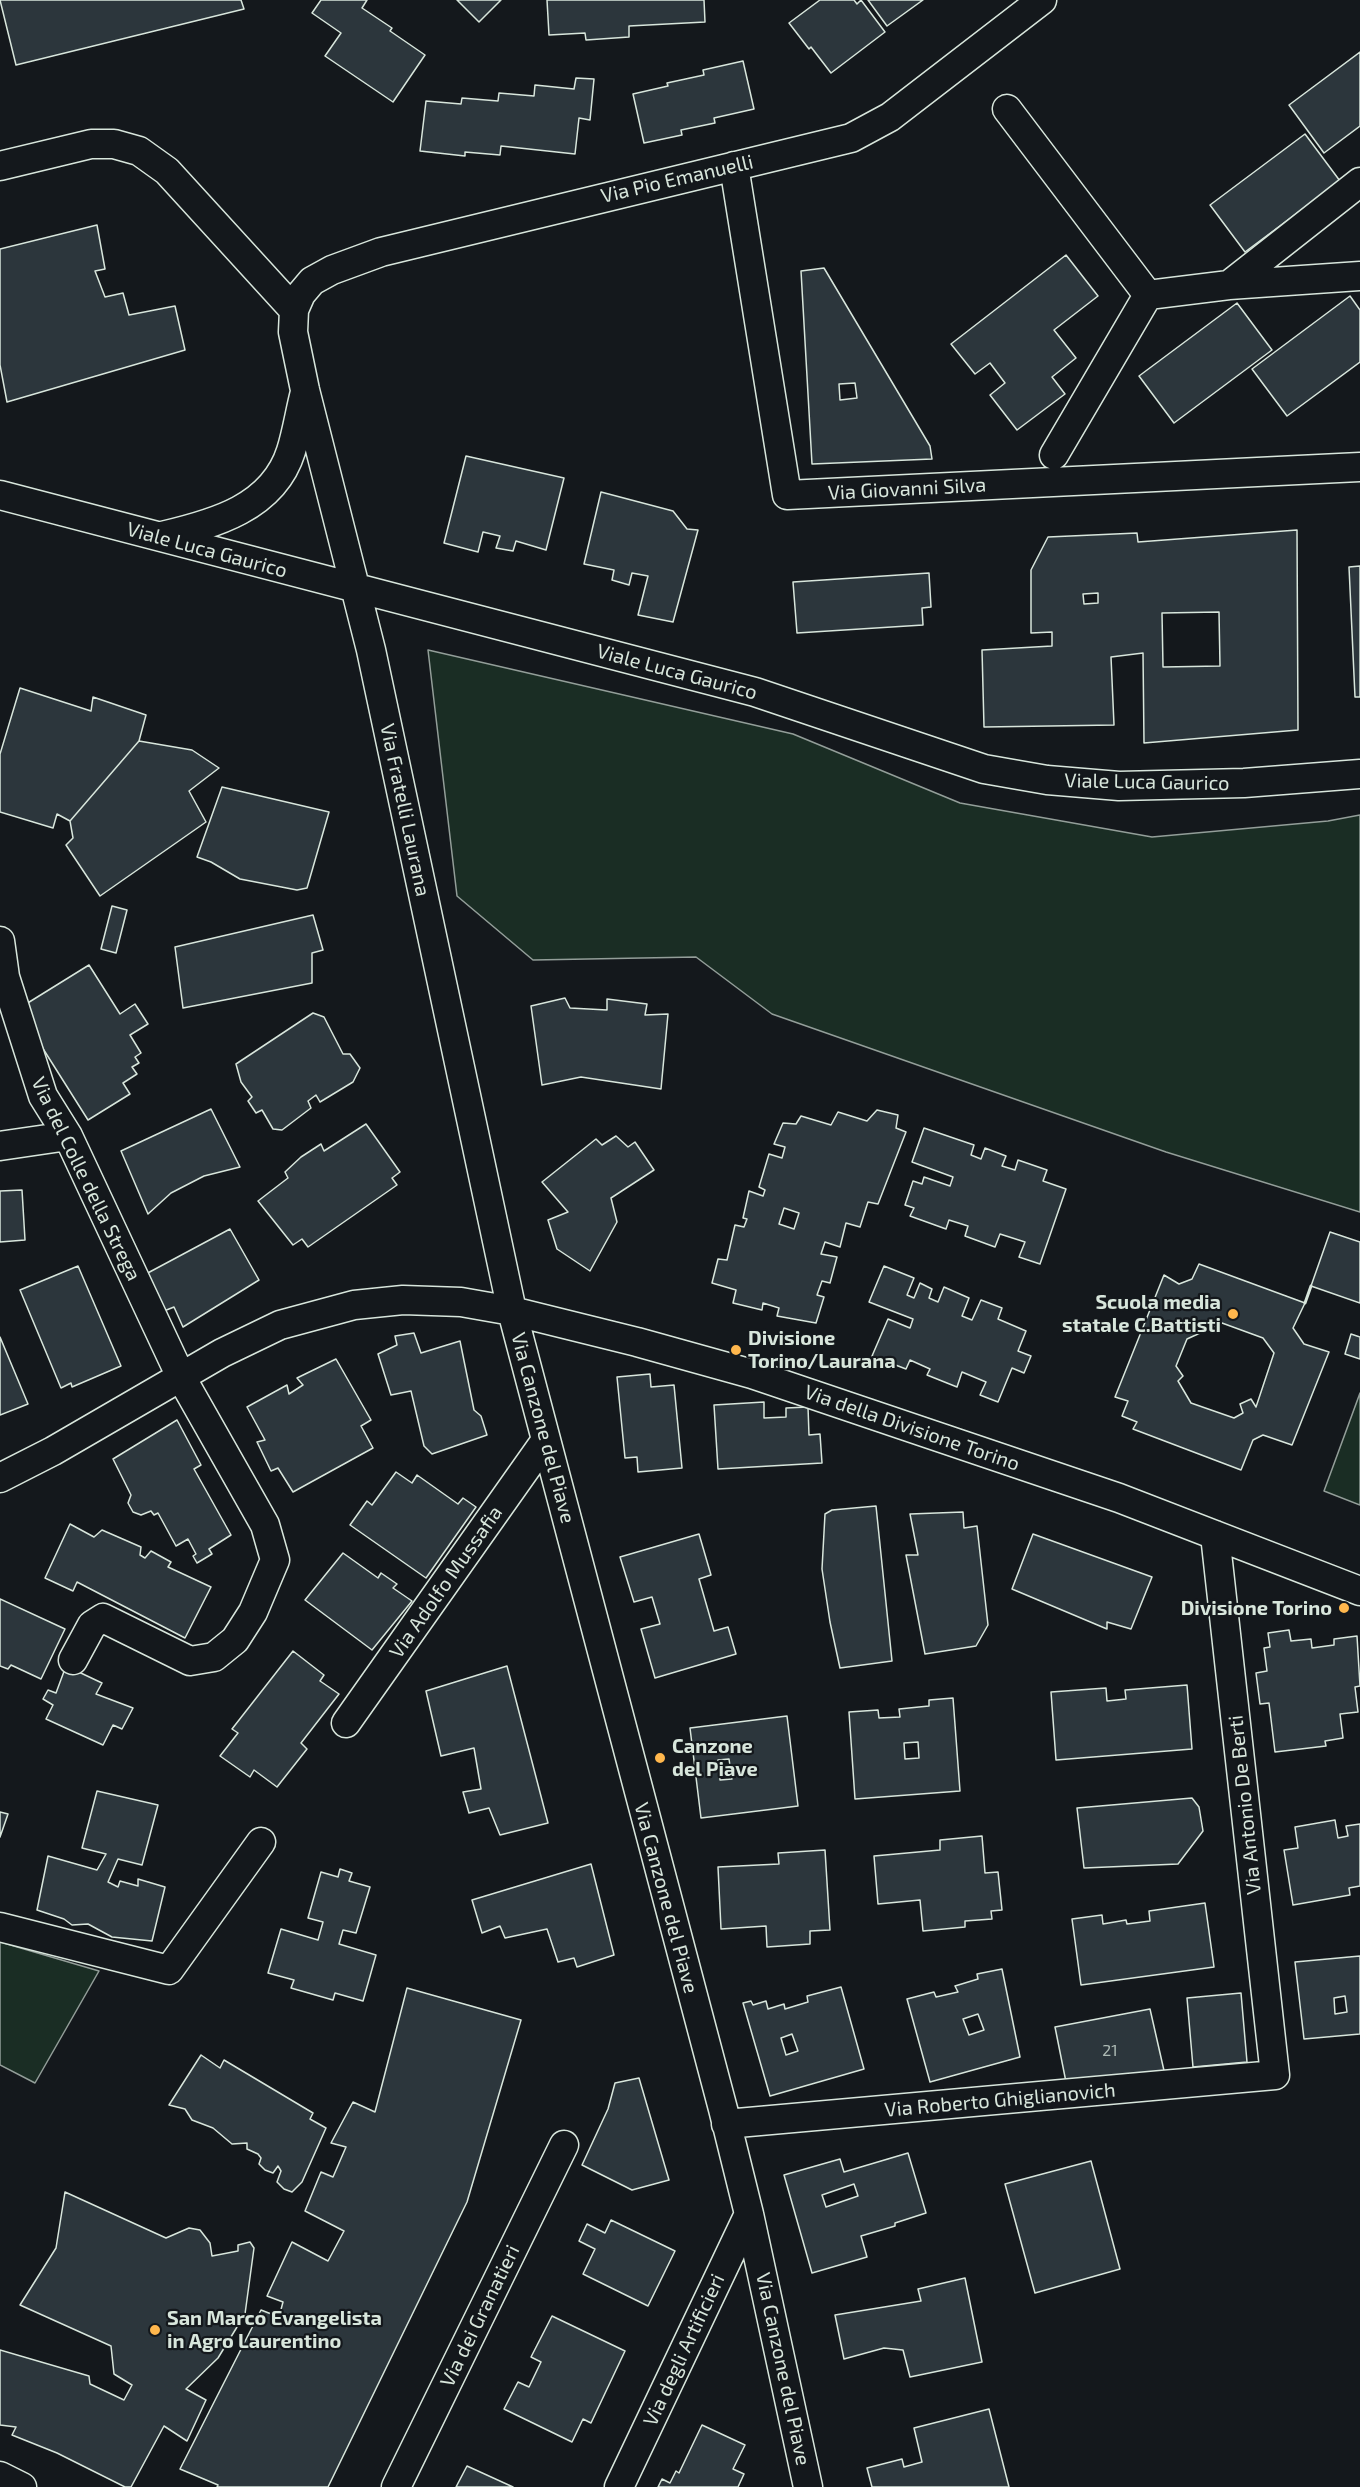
<!DOCTYPE html>
<html>
<head>
<meta charset="utf-8">
<style>
	body { margin:0 }
	canvas { display:block; background:#14181c }
</style>
</head>
<body>
<canvas width="1360" height="2487"></canvas>
<script>
const context = document.querySelector('canvas').getContext('2d');
context.lineJoin = 'round';
function fill(path, color) {
  context.fillStyle = color;
  context.fill(path, 'evenodd');
}
function strokePath(path, color, width, dash) {
  context.strokeStyle = color;
  context.lineWidth = width;
  context.lineCap = dash ? 'butt' : 'round';
  context.setLineDash(dash || []);
  context.stroke(path);
}
function label(font, color, halo, rows, align = 'center') {
  context.font = font + ' "Exo 2",sans-serif';
  context.lineWidth = 4.5;
  context.setLineDash([]);
  context.textBaseline = 'middle';
  context.strokeStyle = halo;
  context.fillStyle = color;
  for (const [text, x, y, turn = 0] of rows) {
    context.save();
    context.translate(x, y);
    context.rotate((+turn || 0) * Math.PI / 180);
    context.textAlign = isNaN(turn) ? turn : align;
    if (halo) context.strokeText(text, 0, 0);
    context.fillText(text, 0, 0);
    context.restore();
  }
}
const green = new Path2D(`
	M428 650 793 734 960 803 1152 837 1328 821 1360 815V1212L1166 1152 772 1014 696 957 533 960 457 896Z
	M1360 1393V1505L1324 1491Z
	M0 1942 99 1971 35 2083 0 2065Z`);
fill(green, '#1a2d24');
strokePath(green, '#939e99', 1.5);
const building = new Path2D(`
	M0 0H241L244 9 16 65Z
	M321 0H367L362 8 392 28 390 31 425 55 393 102 325 56 341 33 312 13Z
	M457 0H501L479 22Z
	M547 0H704L705 22 629 26V37L586 40 585 33 549 35Z
	M820 0H854L857 4 861 0 885 32 831 73 811 47 809 49 789 23Z
	M868 0H923L887 26Z
	M1360 52V126L1324 153 1289 105Z
	M743 61 754 109 714 118 715 123 681 130 682 135 644 143 633 94 668 86 667 83 704 75 703 70Z
	M576 78 594 79 590 120 579 118 575 154 501 146 500 155 465 152V156L420 151 426 101 461 104 462 98 498 101 499 93 534 96 535 85 574 89Z
	M1305 134 1340 181 1245 252 1210 205Z
	M97 225 105 269 95 271 105 297 123 293 129 315 175 306 185 350 7 402 0 365V249Z
	M1066 255 1098 296 1054 330 1076 358 1052 377 1065 394 1017 430 990 395 1005 383 990 363 975 374 951 344Z
	M824 268 930 446 932 459 812 464 801 271ZM855 383 857 398 840 400 839 384Z
	M1350 296 1360 310V362L1287 416 1252 369Z
	M1237 303 1272 350 1174 423 1139 376Z
	M466 456 564 478 546 550 516 541 513 551 496 548 500 536 483 532 478 552 444 543Z
	M601 492 673 511 687 529 698 530 673 622 638 615 648 576 632 573 629 585 612 580 614 570 584 564Z
	M1297 530 1298 730 1144 743 1143 653 1111 657 1114 725 984 727 982 650 1052 646V632L1031 633V570L1048 537 1137 533 1138 542ZM1098 593V603L1084 604 1083 594ZM1219 612 1220 666 1163 667 1162 613Z
	M1360 566V697H1355L1349 567Z
	M929 573 931 607 922 608 923 625 797 633 793 582Z
	M20 688 91 711 93 697 146 715 139 741 70 821 57 814 53 828 0 812V754Z
	M139 741 192 750 219 768 189 791 206 822 100 896 66 845 73 838 70 821Z
	M222 787 329 812 307 888 297 890 240 879 211 862 197 857Z
	M112 906 127 910 116 953 101 949Z
	M313 915 323 950 312 953V983L183 1008 175 947Z
	M89 965 120 1014 135 1004 148 1024 130 1035 141 1053 135 1057 139 1063 132 1067 137 1074 123 1083 130 1094 88 1120 18 1009Z
	M565 998 570 1008 607 1010V999L647 1004 645 1015 668 1014 661 1089 581 1077 542 1085 531 1006Z
	M313 1013 324 1017 343 1054H350L360 1068 353 1082 320 1102 316 1095 308 1101 311 1108 282 1130 273 1129 262 1110 256 1113 248 1101 252 1097 241 1082 236 1064Z
	M211 1109 240 1167 204 1176 171 1193 148 1214 121 1151Z
	M877 1110 898 1115 896 1128 906 1132 878 1204 868 1202 860 1227 846 1223 840 1247 825 1242 821 1254 837 1257 830 1283 822 1281 817 1295 824 1297 816 1323 777 1316 779 1308 763 1303 762 1310 733 1303 736 1290 712 1283 718 1259 727 1260 735 1225 744 1227 747 1219 743 1218 749 1191 763 1196 765 1190 759 1187 769 1154 782 1158 785 1147 774 1144 783 1123 796 1124 801 1116 831 1125 838 1112 867 1121ZM784 1208 799 1213 794 1229 779 1224Z
	M366 1124 400 1172 392 1178 397 1185 308 1247 302 1239 293 1245 258 1201 288 1178 285 1172 301 1157 321 1144 324 1151Z
	M924 1128 974 1145 971 1155 981 1159 985 1148 1006 1156 1002 1166 1015 1170 1018 1160 1047 1170 1043 1181 1066 1189 1040 1264 1019 1257 1025 1242 1000 1234 995 1247 965 1236 968 1226 949 1220 946 1229 910 1216 914 1208 905 1205 913 1181 922 1184 924 1177 950 1186 953 1177 912 1162Z
	M616 1136 628 1147 635 1142 654 1170 611 1198 617 1222 590 1271 557 1249 548 1220 568 1212 542 1182 596 1139 602 1145Z
	M22 1190 25 1240 0 1242V1191Z
	M230 1229 259 1280 183 1327 174 1307 164 1311 144 1275Z
	M1330 1232 1360 1242V1303L1311 1286Z
	M1199 1264 1305 1303 1293 1328 1304 1344 1329 1352 1292 1445 1263 1435 1253 1440 1241 1470 1133 1429 1137 1422 1122 1416 1128 1401 1115 1397 1164 1275 1179 1284 1192 1279ZM1222 1323 1263 1338 1274 1353 1256 1407 1251 1399 1240 1404 1243 1413 1234 1418 1191 1403 1178 1381 1183 1376 1176 1366 1187 1339Z
	M78 1266 121 1366 72 1387 71 1383 61 1388 20 1290Z
	M884 1266 914 1278 907 1295 914 1298 920 1283 932 1289 929 1298 938 1302 944 1287 969 1298 962 1316 972 1320 981 1300 1002 1308 998 1319 1026 1331 1018 1351 1031 1356 1024 1373 1012 1368 998 1402 980 1395 986 1382 962 1372 957 1387 927 1375 930 1369 910 1360 906 1369 872 1356 888 1319 910 1328 913 1319 869 1302Z
	M414 1333 421 1353 460 1341 474 1410 481 1416 487 1435 432 1454 424 1446 411 1391 391 1395 378 1354 397 1345 395 1336Z
	M1351 1334 1360 1337V1359L1345 1354Z
	M0 1337 28 1404 0 1415Z
	M336 1359 371 1420 361 1426 373 1448 293 1492 278 1468 271 1471 257 1442 265 1440 247 1407 287 1385 289 1394 303 1385 297 1378Z
	M650 1374 651 1387 674 1385 682 1468 638 1472 637 1457 625 1458 617 1377Z
	M764 1402V1418L786 1417V1408L808 1407 809 1435 820 1434 822 1463 718 1469 714 1405Z
	M177 1420 201 1465 194 1469 231 1535 209 1549 212 1554 197 1563 193 1556 196 1554 188 1539 176 1546 158 1513 154 1515 151 1511 141 1515 133 1512 128 1503 131 1495 113 1459Z
	M396 1472 412 1483 417 1475 458 1504 463 1498 476 1507 426 1578 350 1525 367 1501 372 1505Z
	M876 1506 892 1661 840 1668 830 1622 822 1569 825 1514 832 1510Z
	M963 1512 964 1528 977 1526 988 1625 976 1646 925 1654 906 1555H918L910 1514Z
	M70 1524 94 1537 102 1530 141 1547 140 1555 145 1558 151 1551 171 1562 168 1567 211 1587 185 1638 77 1582 73 1591 45 1578Z
	M699 1534 711 1575 699 1579 714 1631 728 1627 736 1654 655 1678 641 1629 660 1624 652 1597 634 1602 620 1557Z
	M1033 1534 1152 1577 1131 1629 1107 1622V1629L1012 1589Z
	M343 1553 378 1578 381 1573 397 1584 393 1588 412 1601 372 1650 305 1600Z
	M0 1599 65 1629 41 1679 11 1665 8 1669 0 1666Z
	M1289 1630 1291 1641 1311 1639 1312 1648 1334 1645V1639L1357 1636 1360 1686 1355 1687 1358 1712 1340 1714 1343 1738 1325 1741 1326 1746 1275 1752 1269 1703 1260 1704 1256 1673 1267 1671 1264 1648 1270 1647 1268 1633Z
	M293 1651 324 1675 320 1681 339 1694 301 1743 307 1749 277 1787 254 1770 250 1777 220 1756 238 1733 232 1729Z
	M66 1666 102 1683 96 1694 133 1708 122 1729 113 1725 103 1745 46 1719 53 1705 43 1699 48 1690 56 1693Z
	M507 1666 548 1823 500 1835 489 1808 469 1813 463 1792 481 1789 474 1748 441 1756 426 1691Z
	M1187 1685 1192 1749 1056 1760 1051 1692 1106 1688 1107 1701 1126 1699 1125 1690Z
	M953 1698 960 1791 855 1799 849 1712 878 1710 879 1718 900 1717 899 1709 929 1706V1700ZM918 1742 919 1758 905 1759 904 1743Z
	M787 1716 798 1806 701 1818 690 1728ZM729 1759 732 1779 720 1780 718 1760Z
	M97 1791 158 1805 142 1865 118 1859 108 1882 118 1887 120 1881 138 1886V1879L165 1887 152 1941 112 1937 88 1924 72 1925 64 1919 37 1910 48 1856 97 1870 106 1854 82 1848Z
	M1192 1798 1199 1807 1203 1831 1178 1864 1084 1868 1077 1808Z
	M0 1812 8 1814 0 1837Z
	M1335 1820 1338 1838 1348 1836 1346 1826 1360 1824V1886L1349 1888 1350 1895 1293 1905 1284 1850 1298 1848 1295 1827Z
	M982 1836 985 1873 998 1872 1002 1910 991 1911 992 1919 965 1921V1927L923 1931 920 1900 878 1904 874 1856 940 1850V1840Z
	M825 1850 830 1930 810 1931V1944L767 1947 766 1926 721 1929 718 1867 779 1864 778 1853Z
	M591 1864 614 1955 577 1967 574 1958 558 1962 547 1929 505 1938 500 1926 482 1933 472 1900Z
	M340 1869 352 1873 349 1881 370 1887 356 1933 343 1930 339 1944 376 1955 363 2001 335 1993 333 2000 291 1988 294 1980 268 1973 281 1929 318 1940 323 1922 308 1918 321 1872 338 1877Z
	M1205 1903 1214 1967 1081 1985 1072 1919 1102 1915 1103 1924 1126 1920 1127 1924 1150 1921 1149 1911Z
	M1360 1956V2034L1304 2039 1295 1962ZM1345 1996 1347 2012 1335 2014 1334 1998Z
	M1002 1969 1020 2057 930 2082 907 1999 934 1992 936 1997 958 1992 955 1986 978 1979 977 1974ZM978 2014 984 2030 969 2035 963 2019Z
	M841 1987 864 2069 770 2096 743 2003 751 2001 753 2005 766 2001 768 2009 784 2004 785 2009 808 2002 807 1996ZM792 2034 798 2051 786 2055 781 2038Z
	M407 1988 521 2020 467 2202 328 2487H217L218 2485 180 2469 261 2310 279 2317 283 2302 267 2296 292 2242 328 2261 344 2231 305 2211 321 2172 333 2177 346 2147 331 2143 353 2102 375 2112Z
	M1241 1993 1247 2062 1193 2067 1187 1998Z
	M1150 2009 1165 2075 1067 2087 1055 2027Z
	M201 2055 220 2068 224 2060 313 2113 310 2119 326 2128 302 2182 292 2192 284 2189 277 2182 281 2171 278 2166 273 2173 265 2170 259 2164 261 2158 258 2154 247 2149V2143L232 2144 213 2128 192 2120 185 2109 169 2105Z
	M639 2078 669 2180 632 2190 582 2165 608 2109 615 2083Z
	M908 2153 926 2213 895 2223V2226L861 2236 867 2257 812 2273 784 2175 840 2159 844 2172ZM854 2184 858 2196 826 2207 822 2195Z
	M1091 2161 1120 2269 1035 2293 1005 2184Z
	M65 2192 166 2238 189 2228 200 2230 210 2243 212 2256 238 2251V2245L250 2242 254 2248 245 2314 218 2358 186 2389 206 2400 187 2441 164 2426 131 2487H125L57 2453 12 2435 16 2427 0 2425V2350L89 2376 90 2384 124 2400 132 2385 114 2374 111 2346 20 2305 56 2248Z
	M611 2220 675 2251 648 2306 583 2274 595 2249 579 2241 587 2224 605 2233Z
	M965 2278 982 2362 910 2377 903 2350 884 2348 844 2359 835 2315 921 2301 918 2289Z
	M552 2316 625 2351 591 2423 583 2419 572 2442 504 2409 518 2382 529 2387 541 2362 531 2357Z
	M989 2409 1009 2487H872L867 2468 902 2459 904 2467 922 2462 914 2428Z
	M702 2425 745 2445 733 2469 744 2474 738 2487H658L662 2479 670 2483 676 2471 679 2473Z
	M467 2466 513 2487H456Z`);
fill(building, '#2c363c');
strokePath(building, '#d8e6dc', 1.5);
const street = new Path2D(`
	M1007 109 1148 295 1229 285 1360 276
	M0 166 91 144H114L139 151 167 171 294 310
	M734 166 787 495 1360 467
	M1229 285 1360 182
	M1054 455 1148 295
	M0 495 755 692 984 769 1047 780 1119 786 1244 783 1360 774
	M162 536C214 524 273 508 291 451 297 432 300 411 305 392
	M0 941 5 977 43 1096 68 1136 181 1377 265 1525 275 1560 253 1612 235 1640 214 1657 190 1661 103 1618 92 1625 73 1660
	M0 1146 68 1136
	M0 1478 53 1451 222 1353 280 1325 354 1305 403 1300 461 1302 512 1311 637 1342 752 1374 1119 1498 1360 1591
	M346 1723 546 1440
	M0 1927 169 1970 261 1842
	M726 2124 1275 2075 1215 1535
	M0 2476 22 2487
	M396 2487 564 2145
	M619 2487 749 2214
	M808 2487 749 2214 723 2109 512 1311 371 650 305 390 293 332 294 310 301 294 312 281 332 270 381 252 851 138 890 117 1042 0`);
strokePath(street, '#d8e6dc', 31);
strokePath(street, '#14181c', 28);
strokePath(new Path2D(`
	M1305 1303 1311 1286`), '#d8e6dc', 3);
for (const [x, y, r, color] of [
	[1233,1314,6,"#ffb74d"],
	[736,1350,6,"#ffb74d"],
	[1344,1608,6,"#ffb74d"],
	[660,1758,6,"#ffb74d"],
	[155,2330,6,"#ffb74d"]
]) {
  const dot = new Path2D();
  dot.arc(x, y, r, 0, 2 * Math.PI);
  context.fillStyle = color;
  context.fill(dot);
  strokePath(dot, '#14181c', 2);
}
label('16px', '#adbab4', null, [
	["21",1110,2051]
]);
label('20px', '#d8e6dc', '#14181c', [
	["Via Pio Emanuelli",677,179,-13],
	["Via Giovanni Silva",907,489,-3],
	["Viale Luca Gaurico",207,550,15],
	["Viale Luca Gaurico",677,672,15],
	["Viale Luca Gaurico",1147,782,1],
	["Via Fratelli Laurana",405,810,78],
	["Via del Colle della Strega",86,1179,64],
	["Via Canzone del Piave",543,1428,75],
	["Via della Divisione Torino",912,1428,19],
	["Via Adolfo Mussafia",446,1582,-55],
	["Via Antonio De Berti",1245,1805,-96],
	["Via Canzone del Piave",666,1898,75],
	["Via Roberto Ghiglianovich",1000,2100,-5],
	["Via dei Granatieri",480,2316,-64],
	["Via degli Artificieri",684,2350,-65],
	["Via Canzone del Piave",783,2369,78]
]);
label('bold 20px', '#d8e6dc', '#14181c', [
	["Scuola media",1221,1302,"right"],
	["statale C.Battisti",1221,1325,"right"],
	["Divisione",748,1338],
	["Torino/Laurana",748,1361],
	["Divisione Torino",1332,1608,"right"],
	["Canzone",672,1746],
	["del Piave",672,1769],
	["San Marco Evangelista",167,2318],
	["in Agro Laurentino",167,2341]
], 'left');
</script>
</body>
</html>
